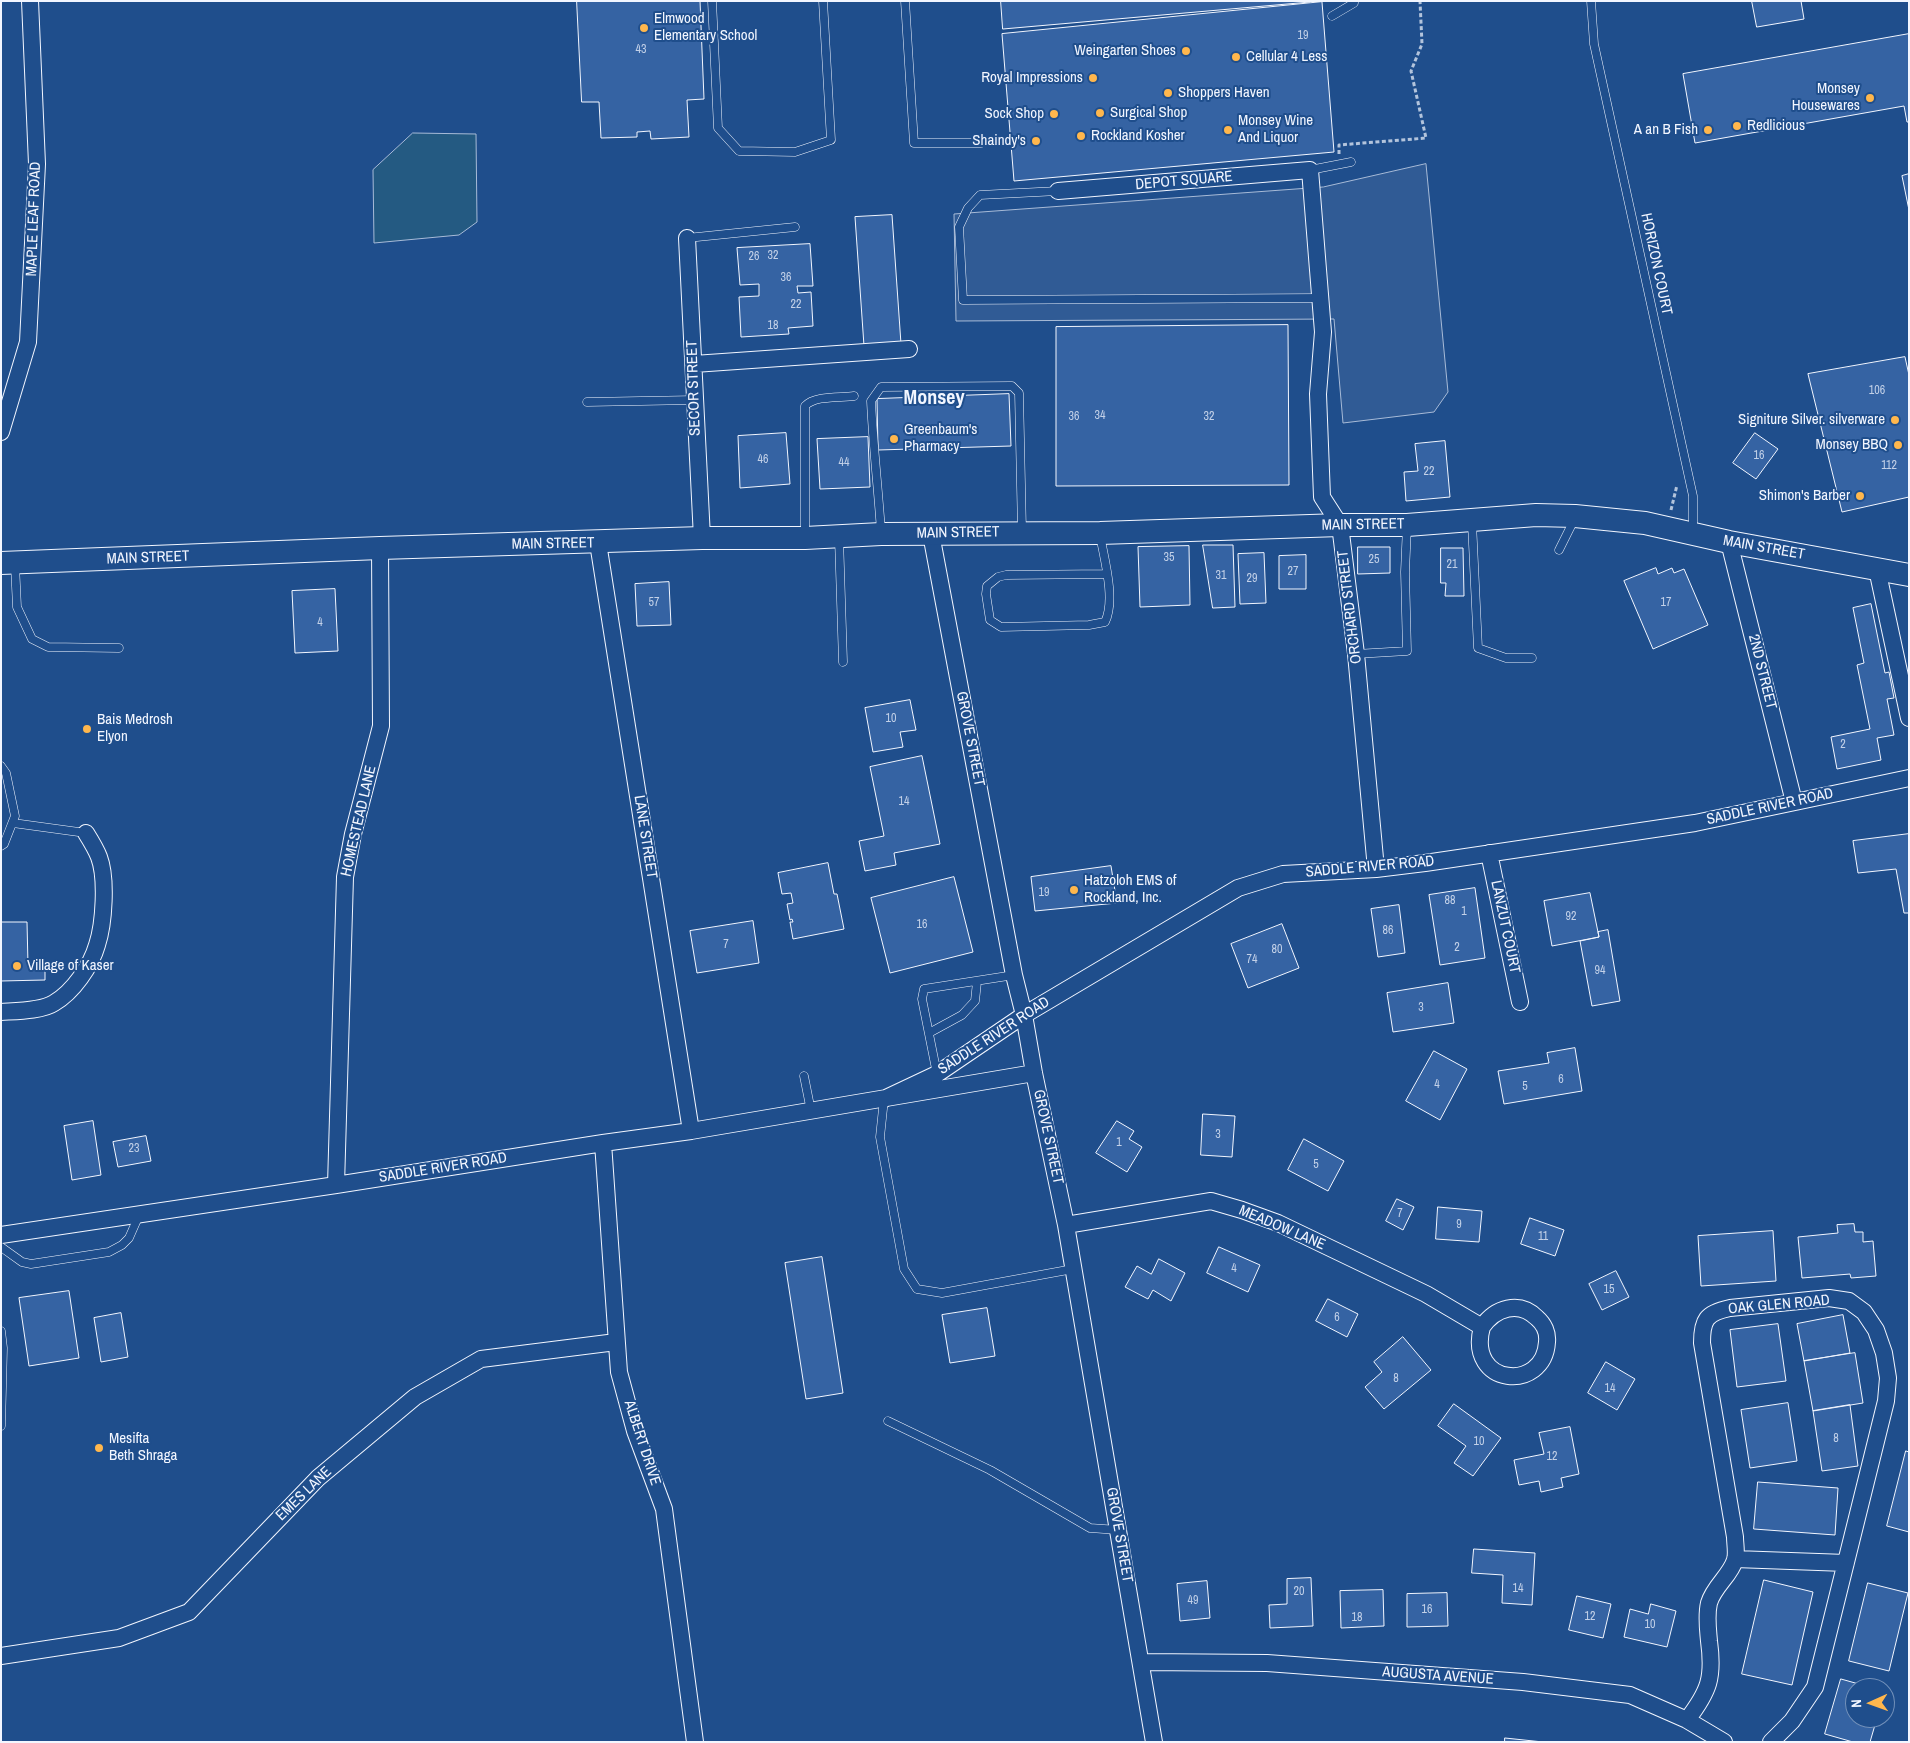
<!DOCTYPE html>
<html>
<head>
<meta charset="utf-8">
<style>
	body { margin:0 }
	#map { position:relative; width:1910px; height:1743px; overflow:hidden; background:#1f4e8c; font-family:"Archivo Narrow",sans-serif }
	canvas { display:block }
	.frame { position:absolute; inset:0; border:2px solid #f2f6ff; pointer-events:none }
	.north { position:absolute; left:1845px; top:1678px; width:50px; height:50px; box-sizing:border-box; background:#1f4e8c; border:1px solid #7391ba; border-radius:50%; rotate:268deg; font-size:14px; font-weight:700; line-height:20px; text-align:center; color:#f2f6ff }
	.north::after { content:''; display:block; margin:auto; width:18px; height:22px; background:#ffb74d; clip-path:polygon(50% 0,100% 100%,50% 72%,0 100%) }
</style>
</head>
<body>
<div id="map">
<canvas width="1910" height="1743"></canvas>
<div class="frame"></div>
<div class="north">N</div>
</div>
<script>
const context = document.querySelector('canvas').getContext('2d');
context.lineJoin = 'round';
function fill(path, color) {
  context.fillStyle = color;
  context.fill(path, 'evenodd');
}
function strokePath(path, color, width, dash) {
  context.strokeStyle = color;
  context.lineWidth = width;
  context.lineCap = dash ? 'butt' : 'round';
  context.setLineDash(dash || []);
  context.stroke(path);
}
function label(font, color, halo, rows, align = 'center') {
  context.font = font + ' "Archivo Narrow",sans-serif';
  context.lineWidth = 4;
  context.setLineDash([]);
  context.textBaseline = 'middle';
  context.strokeStyle = halo;
  context.fillStyle = color;
  for (const [text, x, y, turn = 0] of rows) {
    context.save();
    context.translate(x, y);
    context.rotate((+turn || 0) * Math.PI / 180);
    context.textAlign = isNaN(turn) ? turn : align;
    if (halo) context.strokeText(text, 0, 0);
    context.fillText(text, 0, 0);
    context.restore();
  }
}
const green = new Path2D(`
	M413 133 476 134 477 222 459 235 374 243 373 170Z`);
fill(green, '#245a82');
strokePath(green, '#a8bbd7', 1);
const parking = new Path2D(`
	M1426 164 1448 392 1434 412 1343 423 1334 319 956 321 954 214 1323 187Z`);
fill(parking, '#305b95');
strokePath(parking, '#a8bbd7', 1);
const building = new Path2D(`
	M577 1H700L704 99 687 100 689 137 651 139 650 131 637 132V137L601 138 599 102H582Z
	M1001 1H1309L1310 2 1003 29Z
	M1752 1H1801L1804 19 1757 27Z
	M1322 2 1334 152 1014 181 1002 34Z
	M1909 34V122H1907L1904 106 1695 143 1683 74Z
	M1909 174V210L1902 176Z
	M892 215 901 344 864 346 855 217Z
	M810 244 813 286H797L798 293 811 292 813 326 788 328 789 334 741 337 739 297 759 296V284L740 285 737 248Z
	M1288 325 1289 485 1056 486V327Z
	M1905 357 1909 375V497L1842 512 1808 374Z
	M1009 394 1011 446 878 450 877 399Z
	M786 433 790 484 740 488 738 436Z
	M1755 433 1778 449 1756 479 1733 463Z
	M868 437 870 487 820 489 817 439Z
	M1445 441 1450 497 1406 501 1404 472 1418 471 1415 444Z
	M1203 545H1233L1235 607 1213 608Z
	M1189 546 1190 605 1140 607 1138 547Z
	M1358 547H1390V573L1358 574Z
	M1441 548H1463L1464 596H1445L1446 583H1441Z
	M1264 553 1266 603 1240 604 1238 554Z
	M1306 555V589H1279V556Z
	M1656 568 1658 574 1672 568 1674 573 1684 569 1708 625 1653 649 1624 581Z
	M669 582 671 625 637 626 635 584Z
	M335 589 338 651 295 653 292 591Z
	M1871 604 1885 673 1889 672 1894 698 1887 699 1894 735 1877 738 1881 760 1837 769 1831 737 1870 729 1857 665 1864 663 1853 608Z
	M910 700 916 730 900 732 903 747 873 752 865 708Z
	M922 756 940 844 894 853 896 865 865 871 859 841 884 836 870 767Z
	M1909 834V913H1904L1896 869 1858 873 1853 841Z
	M828 863 834 894H837L844 929 793 939 790 922H793L792 919 790 920 787 904 793 903 791 893 782 894 778 873Z
	M1111 866 1117 903 1035 911 1031 877Z
	M954 877 973 952 890 973 871 898Z
	M1475 888 1485 958 1440 965 1429 895Z
	M1590 893 1599 937 1552 946 1544 901Z
	M1399 905 1405 953 1378 957 1371 909Z
	M753 921 759 963 697 973 690 931Z
	M1 922H27L28 965H45V980L1 981Z
	M1282 924 1299 968 1248 988 1231 944Z
	M1608 930 1620 1001 1592 1006 1580 941 1599 937 1598 932Z
	M1448 983 1454 1023 1393 1032 1387 993Z
	M1575 1048 1582 1091 1504 1104 1498 1071 1549 1063 1547 1053Z
	M1434 1051 1467 1069 1440 1120 1406 1101Z
	M1203 1114 1235 1116 1232 1157 1201 1155Z
	M93 1121 101 1175 72 1180 64 1126Z
	M1117 1121 1134 1131 1129 1139 1142 1147 1127 1172 1096 1153Z
	M146 1136 151 1161 118 1167 113 1142Z
	M1304 1139 1344 1161 1328 1191 1288 1170Z
	M1397 1199 1414 1207 1403 1230 1386 1221Z
	M1438 1207 1482 1211 1479 1242 1436 1239Z
	M1530 1218 1564 1230 1555 1256 1521 1244Z
	M1854 1224 1855 1232H1863V1242L1873 1241 1876 1276 1851 1278 1850 1274 1802 1278 1798 1237 1838 1233 1837 1225Z
	M1773 1231 1776 1281 1701 1286 1698 1236Z
	M1219 1247 1260 1265 1248 1292 1207 1273Z
	M822 1257 843 1393 806 1399 785 1263Z
	M1159 1259 1185 1273 1171 1301 1153 1290 1148 1299 1125 1287 1137 1266 1151 1274Z
	M1616 1271 1629 1297 1602 1310 1589 1284Z
	M69 1291 79 1358 29 1366 19 1298Z
	M1328 1299 1358 1314 1347 1337 1316 1321Z
	M987 1308 995 1356 950 1363 942 1315Z
	M121 1313 128 1357 101 1362 94 1318Z
	M1843 1315 1850 1353 1804 1361 1797 1324Z
	M1778 1324 1786 1381 1737 1387 1730 1330Z
	M1403 1337 1431 1370 1384 1409 1365 1387 1382 1372 1374 1362Z
	M1855 1353 1863 1403 1813 1411 1804 1361Z
	M1606 1362 1635 1379 1617 1410 1588 1393Z
	M1788 1403 1797 1461 1750 1468 1741 1410Z
	M1454 1404 1501 1438 1473 1476 1454 1463 1466 1446 1438 1426Z
	M1850 1405 1858 1466 1822 1471 1813 1411Z
	M1570 1427 1579 1474 1561 1478 1563 1487 1541 1492 1539 1481 1519 1485 1514 1460 1544 1454 1539 1433Z
	M1906 1451 1909 1452V1532L1887 1526Z
	M1758 1482 1838 1488 1835 1535 1754 1529Z
	M1474 1549 1535 1553 1532 1605 1502 1603 1503 1575 1472 1573Z
	M1311 1578 1313 1626 1270 1628 1269 1605 1287 1604V1579Z
	M1764 1580 1813 1592 1792 1685 1742 1674Z
	M1207 1581 1210 1618 1180 1621 1177 1584Z
	M1868 1583 1908 1593 1889 1671 1849 1661Z
	M1383 1590 1384 1626 1341 1628 1340 1591Z
	M1447 1593 1448 1626 1407 1627V1594Z
	M1577 1596 1611 1604 1603 1638 1569 1630Z
	M1651 1604 1676 1611 1667 1647 1624 1637 1630 1609 1648 1614Z
	M1841 1679 1873 1688H1855V1718H1877L1870 1742H1853L1825 1734Z
	M1505 1738 1543 1742H1505Z`);
fill(building, '#3563a3');
strokePath(building, '#f2f6ff', 1);
const service = new Path2D(`
	M712 1 718 128 739 151 795 152 831 140 823 1
	M905 1 914 143H981
	M1591 1 1594 44 1693 496V532
	M1332 16 1354 3V1
	M1310 170 1351 162
	M1058 191 980 195 968 208 959 227 963 300 1320 298
	M687 238 795 227
	M587 402 694 400
	M1472 523 1478 648 1506 658H1532
	M881 531C878 487 873 444 871 401L881 387 1012 386 1019 393 1022 531
	M1100 535C1104 558 1116 600 1105 622L1089 625 1001 627 990 620 986 594 987 586 998 577 1006 575 1107 574
	M805 536V406C815 395 841 398 854 396
	M839 538 843 662
	M1559 550 1575 518
	M15 565 17 607 32 639 48 647 119 648
	M1356 654 1407 651 1405 572 1407 526
	M1 766 6 773 15 816 4 844 1 846
	M13 823 86 833
	M929 1033 962 1015 975 1001 977 982
	M937 1074 922 999 924 989 1014 975
	M804 1076 811 1111
	M884 1099 880 1137 904 1269 917 1289 942 1293 1073 1269
	M1 1247 22 1262 31 1264 109 1252 122 1245 129 1238 140 1213
	M1 1331 3 1348 1 1426
	M888 1421 990 1470 1090 1528 1118 1530`);
const minor = new Path2D(`
	M1058 191 1310 170 1323 332 1318 394 1322 497 1340 525 1356 654 1376 869
	M687 238 702 538
	M694 364 909 349
	M1 432 28 342 37 164 30 1
	M931 534 1014 975 1024 1015 1034 1073 1066 1225 1154 1742
	M1729 542 1794 802
	M598 543 691 1131
	M1877 569 1909 718
	M1489 853 1520 1002
	M1 1012C16 1011 42 1011 54 1003 73 992 91 966 97 945 104 924 107 878 99 857 96 849 91 841 86 833
	M884 1099 937 1074 1024 1015 1238 888 1283 874 1376 869 1425 863 1695 823 1909 778
	M603 1143 619 1372 635 1431 664 1509 695 1742
	M336 1185 345 877 353 834 381 726 380 548
	M1066 1225 1211 1201 1242 1210 1278 1223 1426 1294 1482 1327C1495 1308 1519 1300 1537 1318 1544 1324 1548 1333 1547 1342 1544 1393 1466 1386 1482 1327
	M1 1235 336 1185 603 1143 691 1131 1034 1073
	M1735 1559 1846 1563
	M1 1656 119 1638 189 1612 318 1478 415 1397 481 1359 616 1342
	M1141 1662 1267 1663 1523 1682 1630 1695 1687 1720 1724 1742
	M1687 1720C1709 1691 1714 1678 1709 1641 1708 1629 1706 1616 1709 1603 1714 1586 1730 1576 1735 1560 1737 1553 1735 1544 1735 1537L1702 1343C1702 1320 1706 1313 1730 1308L1829 1298 1849 1301 1864 1312 1876 1330 1884 1353 1888 1378 1886 1401 1815 1687 1792 1721 1771 1742`);
const secondary = new Path2D(`
	M1 563 380 548 702 538H805L881 534 1100 533 1340 525H1407L1536 515 1575 516 1645 523 1729 542 1909 575`);
strokePath(service, '#f2f6ff', 9);
strokePath(minor, '#f2f6ff', 18);
strokePath(secondary, '#f2f6ff', 24);
strokePath(new Path2D(`
	M1339 154V145L1426 138 1411 71 1422 44 1420 1
	M1671 510 1677 485`), '#b3c4dc', 3, [4, 2.5]);
strokePath(service, '#1f4e8c', 8);
strokePath(minor, '#1f4e8c', 16);
strokePath(secondary, '#1f4e8c', 22);
for (const [x, y, r, color] of [
	[644,28,5,"#ffb74d"],
	[1186,51,5,"#ffb74d"],
	[1236,57,5,"#ffb74d"],
	[1093,78,5,"#ffb74d"],
	[1168,93,5,"#ffb74d"],
	[1870,98,5,"#ffb74d"],
	[1100,113,5,"#ffb74d"],
	[1054,114,5,"#ffb74d"],
	[1737,126,5,"#ffb74d"],
	[1228,130,5,"#ffb74d"],
	[1708,130,5,"#ffb74d"],
	[1081,136,5,"#ffb74d"],
	[1036,141,5,"#ffb74d"],
	[1895,420,5,"#ffb74d"],
	[894,439,5,"#ffb74d"],
	[1898,445,5,"#ffb74d"],
	[1860,496,5,"#ffb74d"],
	[87,729,5,"#ffb74d"],
	[1074,890,5,"#ffb74d"],
	[17,966,5,"#ffb74d"],
	[99,1448,5,"#ffb74d"]
]) {
  const dot = new Path2D();
  dot.arc(x, y, r, 0, 2 * Math.PI);
  context.fillStyle = color;
  context.fill(dot);
  strokePath(dot, '#1f4e8c', 2);
}
label('12px', '#c3d1e8', null, [
	["19",1303,36],
	["43",641,50],
	["32",773,256],
	["26",754,257],
	["36",786,278],
	["22",796,305],
	["18",773,326],
	["106",1877,391],
	["34",1100,416],
	["36",1074,417],
	["32",1209,417],
	["16",1759,456],
	["46",763,460],
	["44",844,463],
	["112",1889,466],
	["22",1429,472],
	["35",1169,558],
	["25",1374,560],
	["21",1452,565],
	["27",1293,572],
	["31",1221,576],
	["29",1252,579],
	["57",654,603],
	["17",1666,603],
	["4",320,623],
	["10",891,719],
	["2",1843,745],
	["14",904,802],
	["19",1044,893],
	["88",1450,901],
	["1",1464,912],
	["92",1571,917],
	["16",922,925],
	["86",1388,931],
	["7",726,945],
	["2",1457,948],
	["80",1277,950],
	["74",1252,960],
	["94",1600,971],
	["3",1421,1008],
	["6",1561,1080],
	["4",1437,1085],
	["5",1525,1087],
	["3",1218,1135],
	["1",1119,1143],
	["23",134,1149],
	["5",1316,1165],
	["7",1400,1214],
	["9",1459,1225],
	["11",1543,1237],
	["4",1234,1269],
	["15",1609,1290],
	["6",1337,1318],
	["8",1396,1379],
	["14",1610,1389],
	["8",1836,1439],
	["10",1479,1442],
	["12",1552,1457],
	["14",1518,1589],
	["20",1299,1592],
	["49",1193,1601],
	["16",1427,1610],
	["12",1590,1617],
	["18",1357,1618],
	["10",1650,1625]
]);
label('15px', '#f2f6ff', '#1f4e8c', [
	["Elmwood",654,19],
	["Elementary School",654,36],
	["Weingarten Shoes",1176,51,"right"],
	["Cellular 4 Less",1246,57],
	["Royal Impressions",1083,78,"right"],
	["Monsey",1860,89,"right"],
	["Housewares",1860,106,"right"],
	["Shoppers Haven",1178,93],
	["Surgical Shop",1110,113],
	["Sock Shop",1044,114,"right"],
	["Monsey Wine",1238,121],
	["And Liquor",1238,138],
	["Redlicious",1747,126],
	["A an B Fish",1698,130,"right"],
	["Rockland Kosher",1091,136],
	["Shaindy's",1026,141,"right"],
	["Signiture Silver. silverware",1885,420,"right"],
	["Greenbaum's",904,430],
	["Pharmacy",904,447],
	["Monsey BBQ",1888,445,"right"],
	["Shimon's Barber",1850,496,"right"],
	["Bais Medrosh",97,720],
	["Elyon",97,737],
	["Hatzoloh EMS of",1084,881],
	["Rockland, Inc.",1084,898],
	["Village of Kaser",27,966],
	["Mesifta",109,1439],
	["Beth Shraga",109,1456]
], 'left');
label('15px', '#f2f6ff', '#1f4e8c', [
	["DEPOT SQUARE",1184,181,-5],
	["MAPLE LEAF ROAD",34,219,-88],
	["HORIZON COURT",1656,264,78],
	["SECOR STREET",694,388,-92],
	["MAIN STREET",1363,525,-1],
	["MAIN STREET",958,533,-1],
	["MAIN STREET",553,544,-1],
	["MAIN STREET",1764,548,10],
	["MAIN STREET",148,558,-2],
	["ORCHARD STREET",1350,607,-97],
	["2ND STREET",1762,672,76],
	["GROVE STREET",970,739,79],
	["SADDLE RIVER ROAD",1770,807,-12],
	["HOMESTEAD LANE",359,821,-77],
	["LANE STREET",645,837,81],
	["SADDLE RIVER ROAD",1370,867,-5],
	["LANZUT COURT",1505,927,78],
	["SADDLE RIVER ROAD",994,1036,-33],
	["GROVE STREET",1048,1137,78],
	["SADDLE RIVER ROAD",443,1168,-9],
	["MEADOW LANE",1282,1228,23],
	["OAK GLEN ROAD",1779,1305,-5],
	["ALBERT DRIVE",642,1443,72],
	["EMES LANE",304,1494,-44],
	["GROVE STREET",1119,1535,80],
	["AUGUSTA AVENUE",1438,1676,4]
]);
label('bold 20px', '#f2f6ff', '#1f4e8c', [
	["Monsey",934,399]
]);
</script>
</body>
</html>
